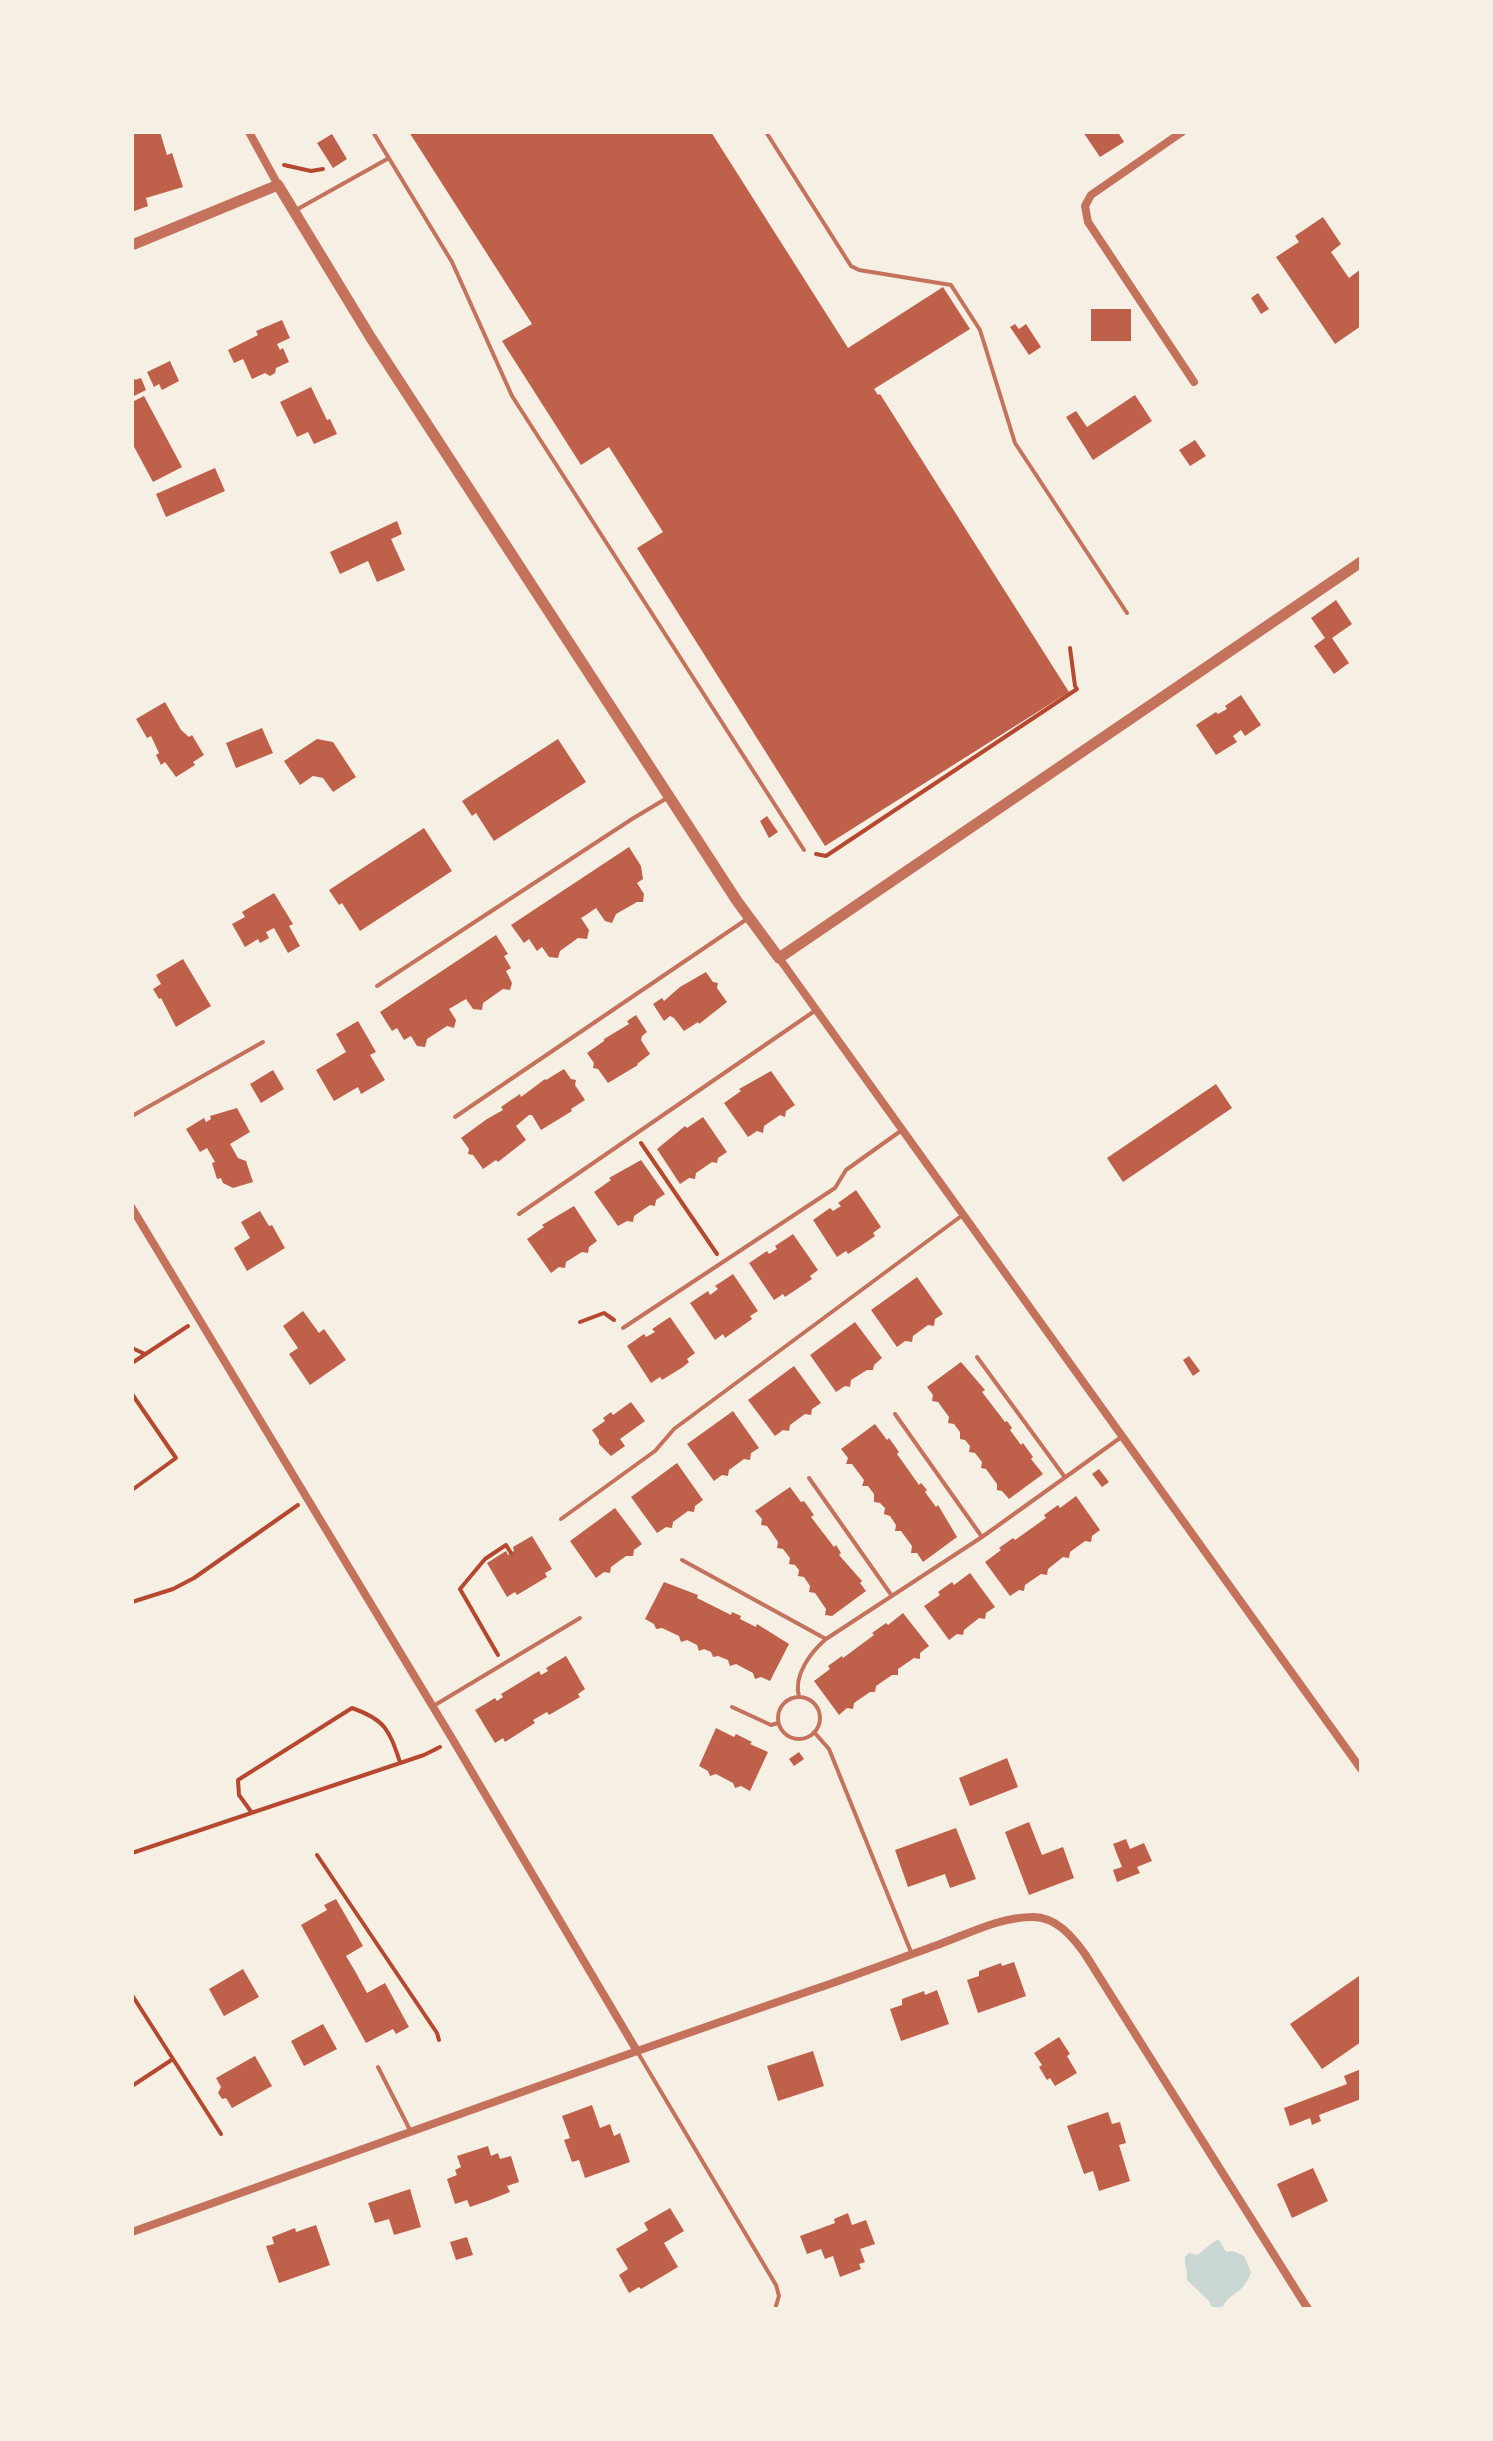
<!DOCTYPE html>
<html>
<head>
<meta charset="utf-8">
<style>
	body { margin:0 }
	#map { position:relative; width:1493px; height:2441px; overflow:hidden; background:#f6efe4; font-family:Jost,sans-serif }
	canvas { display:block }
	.frame { position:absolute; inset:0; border:134px solid #f6efe4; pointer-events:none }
</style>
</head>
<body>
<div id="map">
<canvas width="1493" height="2441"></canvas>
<div class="frame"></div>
</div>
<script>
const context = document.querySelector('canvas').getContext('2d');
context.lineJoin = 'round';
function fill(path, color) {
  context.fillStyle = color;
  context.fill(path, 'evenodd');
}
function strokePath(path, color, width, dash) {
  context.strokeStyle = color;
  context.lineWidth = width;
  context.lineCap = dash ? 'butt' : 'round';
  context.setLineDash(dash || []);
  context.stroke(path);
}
fill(new Path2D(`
	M1219 2240 1226 2252 1233 2251 1244 2256 1251 2272C1243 2296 1229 2291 1222 2309H1213L1209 2301 1187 2280C1188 2271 1184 2265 1185 2257L1189 2253 1197 2255 1215 2241Z`), '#c9d6d2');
fill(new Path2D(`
	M132 132H160L167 155 172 153 183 187 146 198 148 206 132 212Z
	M409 132H711L848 348 943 287 970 329 874 389 878 395 880 394 1069 692 825 846 637 548 663 532 609 447 581 465 502 341 532 324Z
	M1083 132H1118L1124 142 1100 157Z
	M332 134 347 159 333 168 317 143Z
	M1323 217 1341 244 1331 252 1349 278 1361 269V326L1335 344 1276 257 1299 242 1295 236Z
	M1258 293 1269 309 1261 314 1251 298Z
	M1091 309H1131V341H1091Z
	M282 320 290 338 277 344 280 350 283 348 289 362 276 368 275 373 270 376 265 373 252 379 243 359 234 363 228 350 258 335 256 331Z
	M1015 324 1019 329 1026 324 1041 347 1029 355 1010 327Z
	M170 361 179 381 162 390 159 384 154 387 147 372Z
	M132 374 135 380 141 378 146 390 132 397Z
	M311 387 327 420 330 419 337 434 314 444 308 432 297 437 280 402Z
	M1135 395 1152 421 1093 460 1066 417 1076 411 1087 427Z
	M144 396 182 467 153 482 132 443V402Z
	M1195 440 1206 456 1190 466 1179 450Z
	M215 468 225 491 166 517 156 494Z
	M397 521 402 534 391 539 405 570 377 582 368 561 340 574 330 552Z
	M1336 600 1352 624 1332 638 1349 663 1334 674 1314 646 1325 638 1311 618Z
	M1241 695 1261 725 1245 736 1241 730 1233 736 1237 742 1216 755 1196 725 1216 712 1218 714 1227 709 1225 706Z
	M165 702 181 730 189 737 192 735 204 755 193 762 195 765 176 777 165 762 161 765 156 755 159 753 151 736 147 738 136 719Z
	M262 728 273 753 236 768 226 743Z
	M317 739 333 742 356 777 333 792 323 778 313 776 300 785 284 761Z
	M558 739 586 782 494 841 476 813 472 816 462 801Z
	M767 816 778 832 769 838 760 821Z
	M424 828 452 871 360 931 342 903 339 905 329 890Z
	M629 847 641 866 643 879 637 883 644 894 643 902H637L616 914 612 923 605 921 596 908 586 915 581 918 589 930 587 939 578 938 560 951 558 958 549 957 542 947 537 951 529 939 524 943 511 925Z
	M274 893 293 924 289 926 300 946 288 953 274 928 266 932 269 938 260 943 258 939 245 947 232 924 245 917 242 912Z
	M496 935 508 954 504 956 511 968 506 971 512 983 510 990 503 989 483 1003 482 1010 473 1009 466 999 449 1009 456 1020 454 1028 447 1026 427 1039 425 1047 417 1046 411 1036 404 1040 397 1028 392 1031 380 1012Z
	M183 959 211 1006 176 1027 161 998 159 999 153 989 161 984 156 975Z
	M706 972 713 982 718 983 717 988 727 1002 699 1024 698 1022 684 1031 674 1018 670 1016 664 1021 653 1004 662 998 664 1001 680 987Z
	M636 1015 647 1032 642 1036 641 1040 650 1054 637 1064 638 1065 608 1083 598 1069 593 1068 594 1063 587 1053 604 1041V1039L629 1024 627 1021Z
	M358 1021 376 1052 370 1055 385 1080 361 1094 358 1087 334 1101 316 1070 346 1052 336 1034Z
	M564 1069 571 1079 576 1080 575 1085 585 1100 571 1109 572 1111 541 1130 532 1115H529L516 1126 526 1140 498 1162 496 1160 483 1169 473 1155 468 1154 469 1149 461 1138 487 1119 503 1110 501 1107 511 1100 520 1094 521 1097 545 1079 546 1080Z
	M273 1070 284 1089 261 1103 250 1084Z
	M771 1071 795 1105 786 1111 785 1117 780 1115 764 1126 763 1133 757 1131 748 1137 724 1103 741 1091 739 1089Z
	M1216 1084 1232 1108 1123 1182 1107 1158Z
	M237 1108 250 1132 230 1144 238 1158 246 1161 253 1182 233 1188 223 1183 221 1178 217 1179 212 1163 215 1162 207 1148 200 1152 186 1129 204 1118 206 1122 211 1119 210 1116Z
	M703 1117 727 1152 718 1158 717 1163 712 1162 696 1173 695 1179 689 1178 680 1184 657 1149 685 1126 687 1128Z
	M641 1160 665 1194 656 1200 655 1206 650 1205 634 1216 633 1222 627 1221 618 1226 594 1192 611 1180 609 1178Z
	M856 1190 881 1227 873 1233 875 1236 868 1241 848 1254 846 1251 837 1257 813 1220 830 1208 833 1211 841 1206 838 1203Z
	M574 1206 597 1241 589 1247 588 1253 582 1252 566 1262 565 1268 559 1267 551 1273 527 1239 544 1227 542 1225Z
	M260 1211 269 1226 272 1225 285 1248 247 1271 234 1248 250 1238 241 1222Z
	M793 1234 818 1270 810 1276 812 1279 785 1297 783 1294 774 1300 749 1263 767 1251 769 1254 777 1249 775 1246Z
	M733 1274 758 1311 750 1316 752 1319 725 1338 723 1334 715 1340 690 1303 708 1291 710 1295 718 1289 715 1286Z
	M917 1277 943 1314 935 1319 934 1326 928 1325 913 1336 912 1342 905 1341 897 1347 871 1310Z
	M303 1311 319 1333 324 1329 346 1360 310 1385 289 1354 298 1348 283 1326Z
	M670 1317 695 1353 687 1359 689 1362 683 1367 662 1380 660 1377 651 1383 627 1346 644 1334 646 1337 655 1332 652 1329Z
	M855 1322 882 1358 874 1365 873 1370H867L851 1380 850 1387 845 1386 836 1392 810 1355Z
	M1189 1356 1200 1371 1193 1376 1183 1360Z
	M961 1362 985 1390 982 1392 1005 1422 1007 1421 1012 1428 1010 1430 1021 1445 1023 1443 1033 1457 1031 1459 1043 1474 1009 1499 1002 1491 997 1490V1484L986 1469 981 1468 982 1462 975 1453 969 1452 970 1446 965 1440 960 1439V1432L954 1424 948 1423 949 1417 938 1402 932 1401 933 1395 927 1387Z
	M794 1366 821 1403 812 1409 811 1415 805 1414 790 1425 789 1431 783 1430 775 1436 748 1400Z
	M631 1402 645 1421 620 1439 625 1446 611 1456 599 1444V1440L592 1430 605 1421 603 1418 611 1412 613 1415Z
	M733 1411 759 1448 751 1453 750 1460 744 1459 729 1470 728 1476 722 1475 714 1481 687 1444Z
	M875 1424 887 1440 889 1438 899 1452 897 1454 919 1485 921 1483 927 1490 925 1492 936 1507 938 1505 957 1537 923 1562 917 1553H911L912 1546 901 1531H895L896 1525 890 1516 884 1514 885 1508 880 1503 874 1502V1494L868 1486H862L864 1480 852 1464H846L848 1458 841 1449Z
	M677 1463 703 1500 695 1506 694 1512 688 1511 673 1522 672 1528 666 1527 657 1533 631 1497Z
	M1099 1469 1109 1482 1102 1487 1092 1474Z
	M790 1487 801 1502 804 1501 814 1515 811 1517 834 1547 836 1545 841 1553 839 1555 862 1581 860 1583 866 1591 832 1616 825 1615 826 1609 815 1593 809 1592 810 1586 804 1577 798 1576 799 1570 795 1565 789 1564 790 1558 783 1549 777 1548 778 1542 767 1526 761 1525 762 1519 755 1511Z
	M1076 1496 1100 1530 1092 1536 1091 1542 1085 1541 1070 1552 1069 1558 1063 1557 1048 1569 1047 1575 1041 1574 1025 1585 1024 1591 1019 1590 1010 1596 985 1562 1001 1550 999 1548 1013 1538 1015 1540 1046 1518 1044 1515 1058 1505 1060 1508Z
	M615 1508 642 1544 634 1550 633 1556H626L611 1567 610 1573 604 1572 596 1578 570 1541Z
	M532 1536 552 1569 545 1573 547 1577 517 1595 515 1592 507 1597 487 1563 506 1551 508 1555 514 1551 513 1547Z
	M970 1573 995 1607 986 1613 985 1619 979 1618 964 1630 963 1635 957 1634 949 1640 924 1606 940 1595 938 1592 952 1582 954 1585Z
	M664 1582 698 1595 697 1598 731 1615 732 1612 741 1616 740 1619 756 1627 757 1624 789 1644 770 1681 761 1677 755 1679 753 1673 736 1664 730 1666 728 1660 718 1656 713 1657 711 1652 704 1649 699 1651 697 1645 687 1640 681 1642 679 1636 662 1628 656 1629 654 1624 645 1619Z
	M903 1613 929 1646 920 1653V1659L914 1658 898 1669V1675H892L876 1686 875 1692H870L854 1703 853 1709 847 1708 839 1715 814 1681 830 1669 828 1666 842 1656 843 1658 874 1635 872 1633 886 1623 888 1625Z
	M566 1656 585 1689 578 1694 580 1697 549 1715 547 1712 533 1720 535 1723 505 1742 503 1738 495 1743 475 1710 495 1698 497 1701 503 1697 501 1694 539 1671 541 1675 548 1671 546 1668Z
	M716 1728 734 1737 736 1734 752 1742 750 1744 768 1752 750 1791 741 1786 735 1788 733 1783 716 1774 710 1776 708 1771 699 1766Z
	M799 1752 804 1759 794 1766 789 1759Z
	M1007 1758 1018 1787 970 1806 959 1778Z
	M1029 1822 1042 1855 1063 1847 1074 1878 1029 1895 1005 1832Z
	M956 1828 976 1879 950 1888 945 1874 908 1887 895 1850Z
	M1126 1839 1130 1849 1144 1843 1152 1861 1137 1867 1140 1873 1117 1882 1113 1870 1122 1867 1113 1844Z
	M336 1899 363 1946 346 1956 355 1971 367 1993 385 1983 409 2027 396 2034 393 2029 366 2043 301 1925 327 1910 324 1905Z
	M1014 1962 1026 1996 978 2013 967 1980 979 1976V1971L1001 1963 1002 1966Z
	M243 1969 259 1997 224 2016 209 1989Z
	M1359 1976 1361 1979V2042L1322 2069 1290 2024Z
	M937 1990 949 2024 901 2041 890 2009 902 2005V1999L924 1991 925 1995Z
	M323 2024 337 2049 304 2066 291 2041Z
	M1059 2037 1070 2054 1067 2056 1077 2073 1055 2086 1050 2078 1047 2080 1039 2067 1042 2065 1034 2053Z
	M813 2051 824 2086 778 2101 767 2066Z
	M255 2056 272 2086 232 2108 226 2098 222 2099 218 2093 221 2087 216 2078Z
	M1361 2069V2099L1319 2115 1321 2121 1312 2125 1310 2118 1290 2126 1284 2108 1347 2084 1344 2076Z
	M592 2105 600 2128 610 2124 614 2136 620 2133 630 2162 585 2178 579 2160 572 2162 564 2140 570 2138 562 2116Z
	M1108 2112 1112 2124 1120 2122 1126 2143 1119 2145 1130 2181 1099 2191 1093 2171 1084 2174 1067 2126Z
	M488 2146 491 2156 498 2153 500 2159 511 2156 519 2182 507 2186 510 2192 490 2200 470 2207 467 2200 455 2204 447 2179 457 2175 455 2170 461 2167 457 2156Z
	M1313 2168 1328 2201 1292 2218 1277 2184Z
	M410 2189 421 2227 394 2235 389 2219 375 2223 368 2203Z
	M670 2208 684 2231 664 2243 678 2267 641 2289 639 2287 629 2293 619 2275 628 2269 616 2249 648 2230 644 2223Z
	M848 2213 852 2225 866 2220 875 2244 860 2249 865 2262 859 2264 861 2269 840 2277 833 2256 825 2259 821 2249 807 2254 800 2236 835 2223 834 2219Z
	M316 2225 330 2265 279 2283 266 2246 274 2244 272 2237 295 2228 296 2232Z
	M467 2237 473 2255 456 2260 450 2242Z`), '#bf614a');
strokePath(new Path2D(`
	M284 165 311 171 323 169
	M816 854 826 856 1077 689 1075 686 1070 648
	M641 1143 717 1254
	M580 1322 604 1313 614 1320
	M132 1348 145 1354
	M132 1363 188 1326
	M132 1394 176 1458 132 1490
	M132 1602 173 1589 194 1578 298 1505
	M498 1655 460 1589 485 1559 506 1545 511 1553
	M252 1813 239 1795 238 1780 352 1708C386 1720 389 1730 400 1762
	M132 1853 424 1755 440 1747
	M317 1855 437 2033 439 2040
	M132 1995 221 2134
	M132 2086 173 2059`), '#b5482f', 4);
strokePath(new Path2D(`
	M373 132 452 262 512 396 804 850
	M766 132 851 266 859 270 951 285 980 330 1015 443 1127 613
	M296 210 389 158
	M377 986 632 819 667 798
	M132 1116 263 1042
	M455 1117 747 919
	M519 1214 816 1010
	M623 1328 835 1188 846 1170 902 1130
	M977 1357 1064 1476
	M895 1414 982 1537
	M1361 1417V1424
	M809 1478 892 1596
	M561 1519 655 1451 674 1429 964 1214
	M682 1560 826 1639
	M799 1697C793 1675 811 1652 826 1639L982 1537 1120 1438
	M778 1718a21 21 0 1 1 42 0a21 21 0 1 1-42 0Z
	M435 1705 580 1618
	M732 1707 771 1725 778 1723
	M814 1732 829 1749 911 1952
	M638 2053 776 2285 779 2296 775 2309
	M378 2067 411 2132`), '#c5725c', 4);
strokePath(new Path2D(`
	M249 132 278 185
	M1182 132 1091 195 1085 206 1088 222 1194 382
	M779 958 1361 1769
	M132 1208 453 1740 637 2051
	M132 2232C361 2150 590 2066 821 1987 861 1973 901 1958 940 1944 970 1933 1000 1917 1033 1917 1056 1917 1072 1936 1085 1954L1308 2309`), '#c5725c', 8);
strokePath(new Path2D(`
	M132 245 278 185 371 338 737 901 779 958 1361 562`), '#c5725c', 11);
</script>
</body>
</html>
